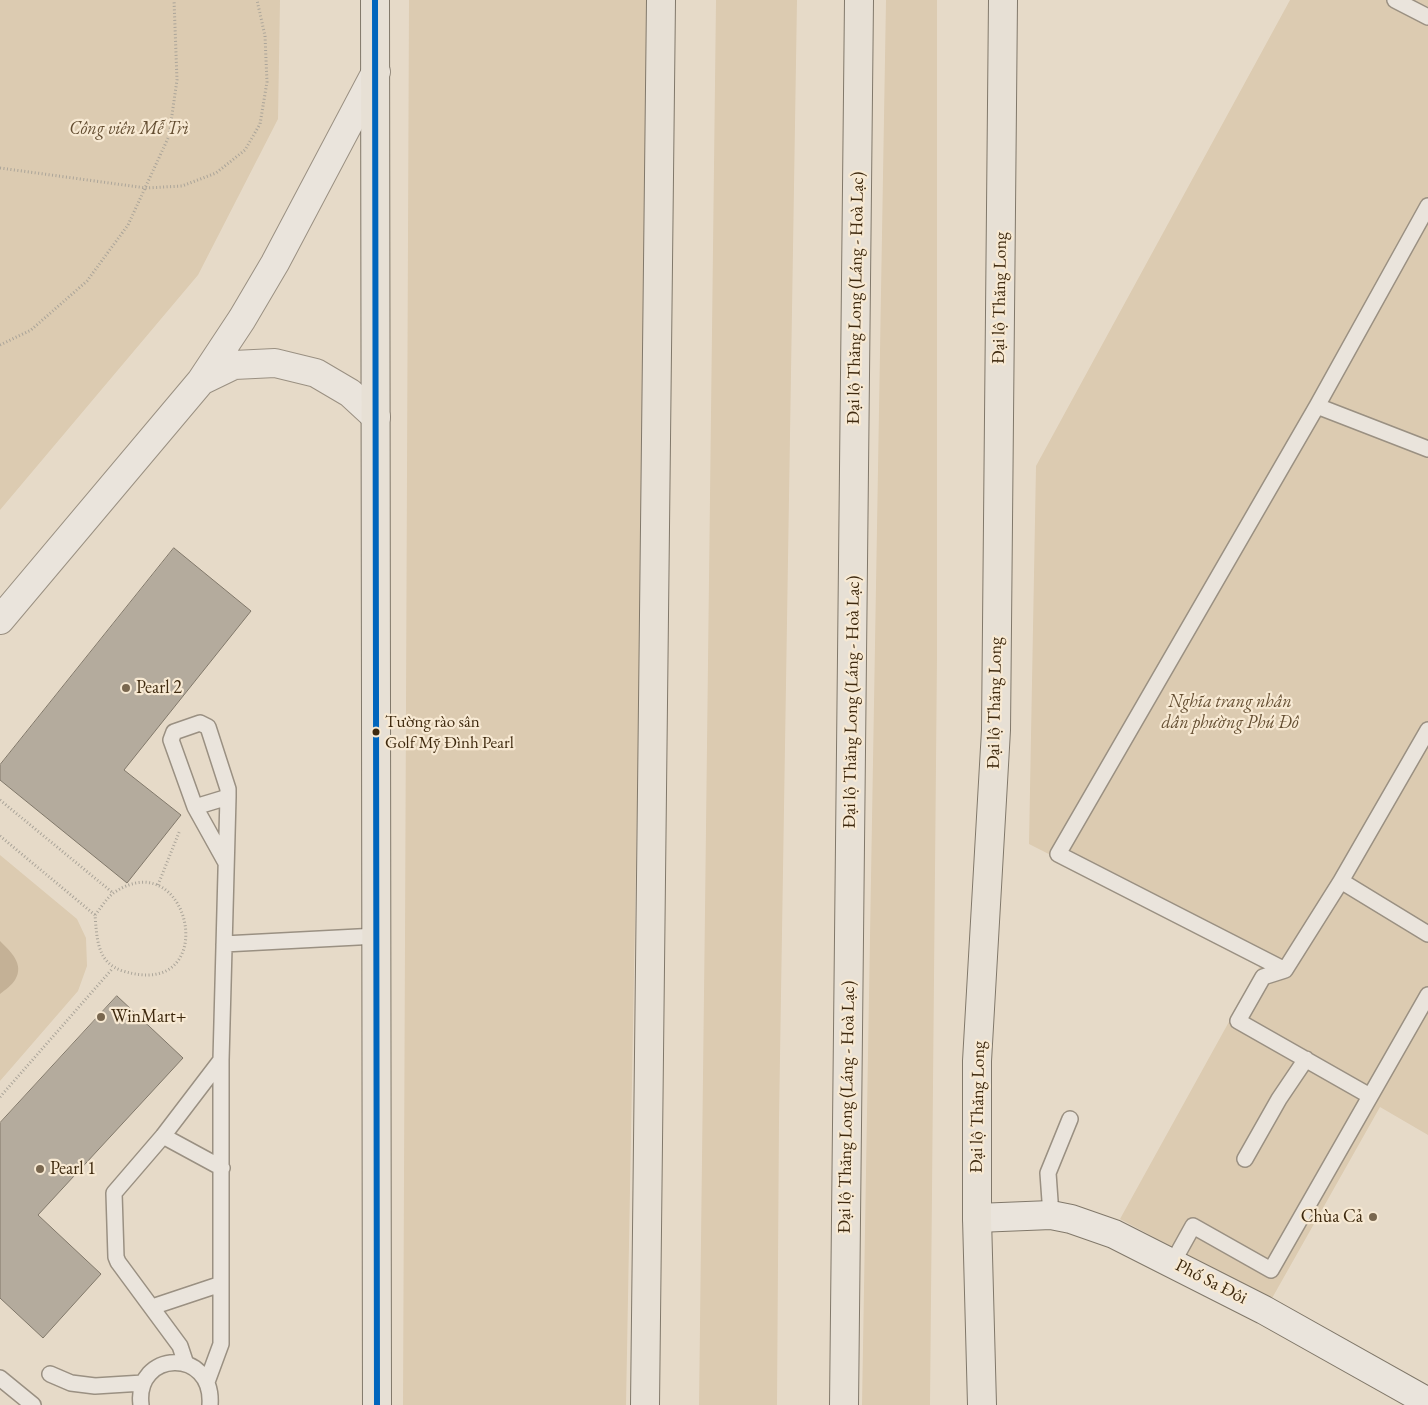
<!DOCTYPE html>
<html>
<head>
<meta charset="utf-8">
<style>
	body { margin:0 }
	canvas { display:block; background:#e6dac8 }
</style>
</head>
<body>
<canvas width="1428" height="1405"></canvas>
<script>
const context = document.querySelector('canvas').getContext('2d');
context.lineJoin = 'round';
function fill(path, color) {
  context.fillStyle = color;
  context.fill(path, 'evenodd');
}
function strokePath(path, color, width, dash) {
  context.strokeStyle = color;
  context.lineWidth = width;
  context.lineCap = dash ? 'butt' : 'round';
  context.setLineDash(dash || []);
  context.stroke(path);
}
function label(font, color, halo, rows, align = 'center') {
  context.font = font + ' "EB Garamond",serif';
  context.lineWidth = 4.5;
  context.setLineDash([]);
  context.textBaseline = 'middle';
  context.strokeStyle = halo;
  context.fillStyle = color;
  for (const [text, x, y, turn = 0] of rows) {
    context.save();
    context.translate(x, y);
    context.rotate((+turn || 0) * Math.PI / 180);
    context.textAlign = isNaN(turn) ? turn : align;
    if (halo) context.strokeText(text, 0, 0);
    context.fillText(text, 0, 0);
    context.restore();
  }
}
fill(new Path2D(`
	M0 0H280L278 119 198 275 0 510Z
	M409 0H652L626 1405H403Z
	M716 0H797L779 1119 777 1405H699Z
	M886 0H937V657L930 1405H862Z
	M1290 0H1428V1135L1380 1107 1271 1300 1120 1219 1262 962 1029 844 1036 466Z
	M0 855 77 919 86 938 87 966 78 991 0 1081Z`), '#dccbb1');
fill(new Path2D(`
	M0 941C10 951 25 964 15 980 12 985 5 990 0 994Z`), '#c4b196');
const building = new Path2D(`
	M174 548 251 611 124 770 181 815 127 883 0 780V765Z
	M117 996 183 1058 38 1215 101 1274 43 1338 0 1298V1123Z`);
fill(building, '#b4ab9d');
strokePath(building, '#81786a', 1);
const lane = new Path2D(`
	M1395 0 1428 17
	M1317 406 1428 449
	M200 723 208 727 228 789V797L195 807 171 740 174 732Z
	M195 807 225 861
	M1341 881 1428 934
	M224 944 377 936
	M1285 970 1058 854 1317 406 1428 206
	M1370 1096 1238 1021 1263 977 1285 970 1341 881 1428 730
	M163 1136 222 1168
	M1245 1159 1279 1099 1306 1059
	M1051 1215 1048 1173 1070 1119
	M1173 1262 1193 1226 1271 1270 1428 995
	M152 1307 221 1284
	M186 1364 180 1346 118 1262 116 1257 114 1193 163 1136 221 1060
	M50 1374 71 1383 95 1386 143 1383
	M0 1378 33 1405
	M207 1382 221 1344V1060L228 797
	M141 1405C134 1350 214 1347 210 1405`);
const street = new Path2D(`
	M201 381 234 365 275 363 316 373 350 393 376 417
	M0 620 201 381 242 319 275 263 376 72`);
const secondary = new Path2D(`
	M977 1218 1051 1215 1071 1219 1114 1234 1264 1310 1428 1402`);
const primary = new Path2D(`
	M375 0 377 1405
	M982 1405 977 1218V1061L996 730 1003 0`);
const highway = new Path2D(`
	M645 1405 661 0
	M844 1405 859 0`);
strokePath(lane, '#9a9082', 18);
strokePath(street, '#9a9082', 30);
strokePath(secondary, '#81786a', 30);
strokePath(primary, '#81786a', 30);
strokePath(highway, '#81786a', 30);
strokePath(new Path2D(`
	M0 168 146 188 182 186 216 173 245 150 260 124 267 82 265 36 257 0
	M0 345 31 330 87 281 128 225 169 136 177 80 174 0
	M0 800 113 893
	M0 836 95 915C97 939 97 963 123 971 223 1002 191 842 115 892 107 897 101 908 95 915
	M158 885 180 830
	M0 1097 113 968`), '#aaa499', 3, [1, 2.5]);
strokePath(lane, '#eae4dc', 15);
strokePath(street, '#eae4dc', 28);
strokePath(secondary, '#eae4dc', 28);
strokePath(primary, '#e7e0d5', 28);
strokePath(highway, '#e7e0d5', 28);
strokePath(new Path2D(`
	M375 0 377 1405`), '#0065bd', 6);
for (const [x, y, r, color] of [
	[126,688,5,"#79674f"],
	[376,732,4.5,"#3e290e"],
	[101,1017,5,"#79674f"],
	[40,1169,5,"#79674f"],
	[1373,1217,5,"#79674f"]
]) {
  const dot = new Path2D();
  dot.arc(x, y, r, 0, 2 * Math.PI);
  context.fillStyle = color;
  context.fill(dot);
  strokePath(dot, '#f7e9d3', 2);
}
label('17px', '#3e290e', '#f7e9d3', [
	["Tường rào sân",385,722],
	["Golf Mỹ Đình Pearl",385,743]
], 'left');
label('italic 18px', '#644e32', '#f7e9d3', [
	["Công viên Mễ Trì",129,129],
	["Nghĩa trang nhân",1230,702],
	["dân phường Phú Đô",1230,723]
]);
label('18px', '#3e290e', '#f7e9d3', [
	["Đại lộ Thăng Long (Láng - Hoà Lạc)",856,298,-89],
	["Đại lộ Thăng Long",1000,298,-89],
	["Đại lộ Thăng Long (Láng - Hoà Lạc)",852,702,-89],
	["Đại lộ Thăng Long",995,703,-89],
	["Đại lộ Thăng Long (Láng - Hoà Lạc)",847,1107,-89],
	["Đại lộ Thăng Long",978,1107,-89],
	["Phố Sa Đôi",1211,1282,27]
]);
label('18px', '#3e290e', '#f7e9d3', [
	["Pearl 2",136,688],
	["WinMart+",111,1017],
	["Pearl 1",50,1169],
	["Chùa Cả",1363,1217,"right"]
], 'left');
</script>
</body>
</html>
